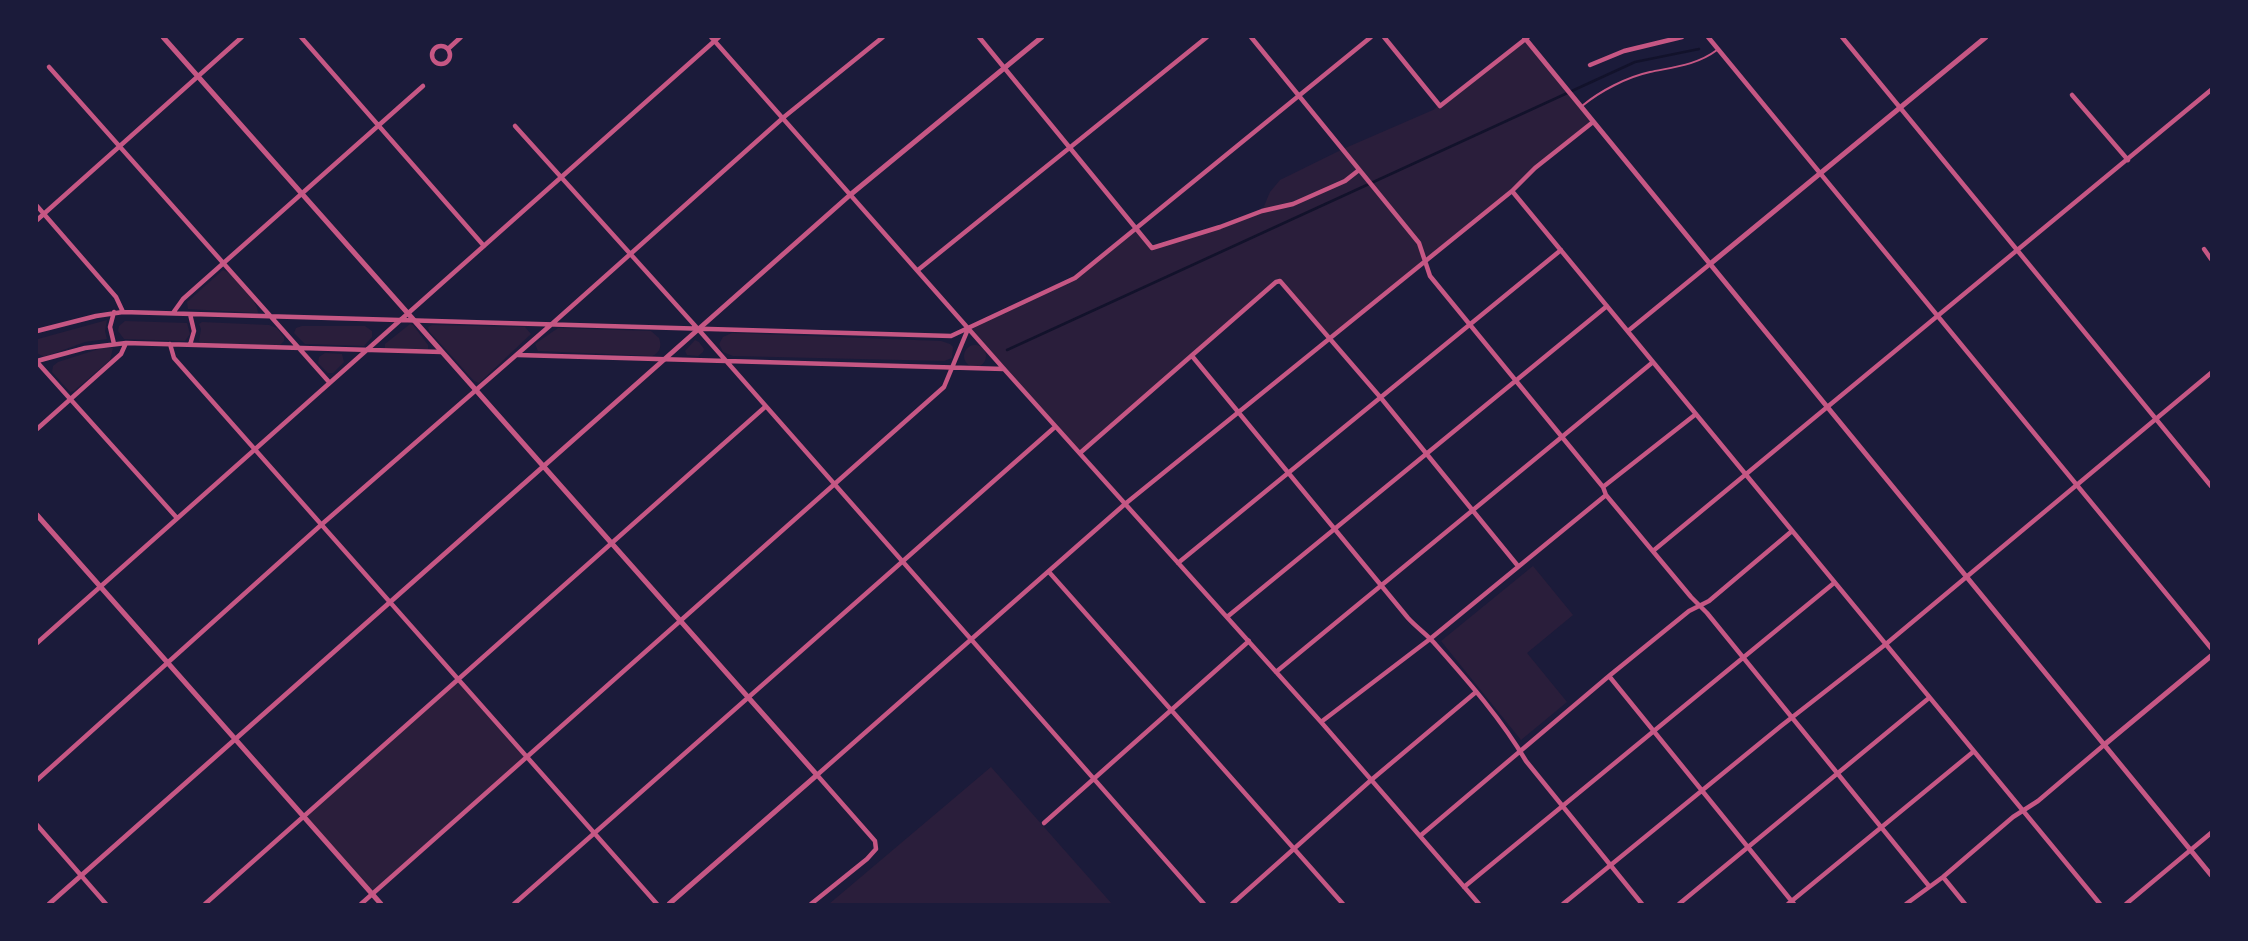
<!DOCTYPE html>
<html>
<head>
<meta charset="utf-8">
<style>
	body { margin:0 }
	#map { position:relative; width:2248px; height:941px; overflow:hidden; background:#1b1b3a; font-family:"Libre Baskerville",serif }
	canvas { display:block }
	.frame { position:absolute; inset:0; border:38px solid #1b1b3a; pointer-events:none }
</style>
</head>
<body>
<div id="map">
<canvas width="2248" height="941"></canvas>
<div class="frame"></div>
</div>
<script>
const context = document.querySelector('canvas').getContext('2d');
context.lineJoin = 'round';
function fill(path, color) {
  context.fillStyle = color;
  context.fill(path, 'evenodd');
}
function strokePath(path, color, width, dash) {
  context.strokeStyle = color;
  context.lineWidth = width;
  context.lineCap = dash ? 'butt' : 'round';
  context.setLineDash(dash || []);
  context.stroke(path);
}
fill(new Path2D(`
	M1526 39 1594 121 1329 338 1280 281 1079 454 969 327 1067 283 1136 227 1152 248 1262 211 1270 192 1280 180 1343 149 1433 110Z
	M223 270C235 275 258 300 258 313L188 309 187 302Z
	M107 320 105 331 107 339 85 342 44 357 37 353 38 339Z
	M125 321 187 323 190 334 185 341 124 339 118 331 119 326Z
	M202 322 269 325 277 328 284 337V341L279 346 201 343 199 341 201 329 199 324Z
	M410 324 413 325 428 345V349H385V344Z
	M432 325 525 327 531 334 479 383 474 381 429 331 428 327Z
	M302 326H365L372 331V337L364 346 305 344 294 333 296 328Z
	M558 328 651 331 659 338C662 346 660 353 652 356L538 351 535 344Z
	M732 333 941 341 950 344 953 347 952 358 944 361 733 356 723 352 719 344 723 337Z
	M695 340 699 342 704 349 703 352 698 356 687 355 685 351Z
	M964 356a11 11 0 1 1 22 0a11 11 0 1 1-22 0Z
	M102 348H113L110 360 74 391 70 392 52 372 53 366 58 362Z
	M325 353 342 354 344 362 333 373H328L318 363 319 357Z
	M1533 566 1573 615 1527 653 1567 702 1521 740 1441 641Z
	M459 680 527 757 373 894 304 816Z
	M991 767 1112 904H829Z`), '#2a1e3b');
strokePath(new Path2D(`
	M1007 350 1635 62 1699 49`), '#12122b', 2.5);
strokePath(new Path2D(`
	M1582 106C1600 91 1627 77 1650 72 1674 67 1697 65 1717 50`), '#c65784', 2);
strokePath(new Path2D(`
	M301 37 484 246
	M711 37 1004 369 1321 722 1479 904
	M979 37 1152 248 1220 227 1262 211 1293 204 1345 181 1359 170
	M1251 37 1419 243 1430 276 1603 487 1606 495 1691 597 1707 613 1929 886
	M1384 37 1440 106 1528 37
	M1708 37 2211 648
	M1842 37 2211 486
	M432 55a9 9 0 1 1 18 0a9 9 0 1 1-18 0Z
	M448 49 461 37
	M1590 65 1624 51 1682 37
	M49 67 329 382
	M2072 95 2128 160
	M515 126 698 329 1204 904
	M1512 191 2100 904
	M37 206 116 297 123 312
	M37 220 242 37
	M2204 249 2211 259
	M918 270 1207 37
	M114 312 110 327 114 344
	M173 313 183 299 423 86
	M37 331 96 316 123 312 951 336 1075 278 1371 37
	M1628 331 1710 264
	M170 344 174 358 657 904
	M190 345 194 331 190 314
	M518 355 1004 369
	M1192 356 1408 618C1417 628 1428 635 1436 645 1468 681 1502 720 1526 761L1642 904
	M37 361 85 348 126 343 442 352
	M37 362 177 518
	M37 429 121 354 126 343
	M1080 453 1276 282 1280 281 1381 398 1518 566
	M1603 487 1696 414
	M1653 551 2211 90
	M1178 563 1561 250
	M1049 572 1343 904
	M1227 617 1607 306
	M37 643 719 37
	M1276 672 1653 362
	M1609 676 1794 904
	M1321 722 1430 639 1606 495
	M37 780 321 525 553 323 784 117 883 37
	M1044 823 1249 641
	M37 825 106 904
	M1420 836 1609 676 1689 611 1709 601 1792 531
	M1943 877 1965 904
	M1464 887 1834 583
	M205 904 765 407
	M361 904 944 387 968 329
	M514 904 1055 427
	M811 904 867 859 876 849 875 841 817 775 1125 504 1512 191 1535 168 1593 122
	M1232 904 1370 781 1476 692
	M1563 904 1781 726 1886 644 2211 373
	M1679 904 1929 698
	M1788 904 1973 752
	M1906 904 1943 877 2013 817 2038 801 2104 745
	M2126 904 2211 833`), '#c65784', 4.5);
strokePath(new Path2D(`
	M163 37 817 775 669 904
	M1524 37 2211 875
	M1710 264 1986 37
	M37 515 381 904
	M2104 745 2211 656
	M49 904 850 195 1042 37`), '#c65784', 5);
</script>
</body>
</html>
